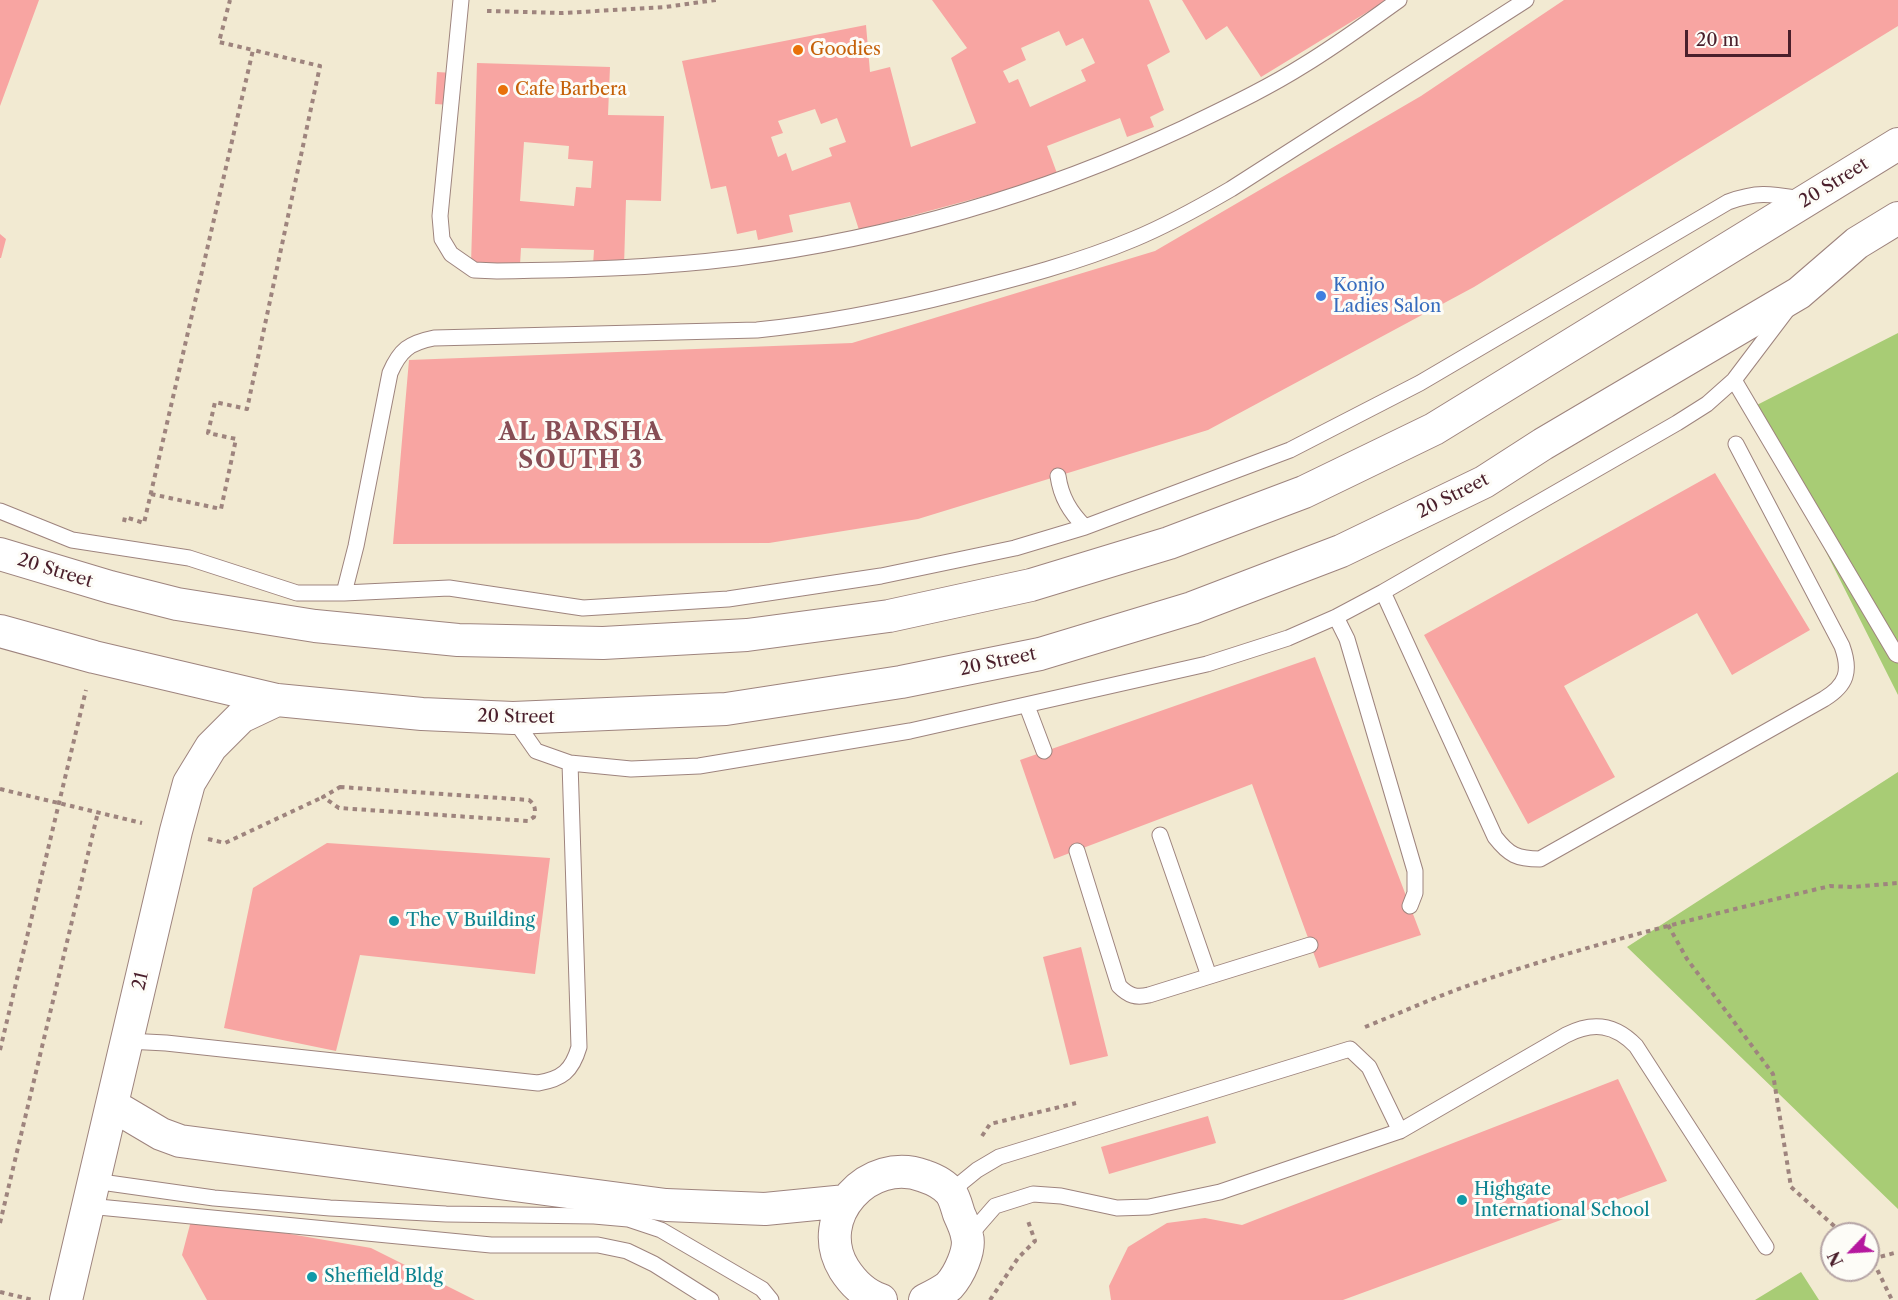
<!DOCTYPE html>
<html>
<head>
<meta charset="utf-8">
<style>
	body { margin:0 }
	#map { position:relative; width:1898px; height:1300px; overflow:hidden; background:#f2ead2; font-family:"Libre Caslon Text",serif }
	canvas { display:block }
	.north { position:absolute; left:1820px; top:1222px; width:60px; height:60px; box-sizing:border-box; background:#fdfcf7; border:2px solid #b5a4a5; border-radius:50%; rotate:245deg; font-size:16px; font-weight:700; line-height:24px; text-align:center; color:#4a1f2b }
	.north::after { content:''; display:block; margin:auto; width:21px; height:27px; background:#b5179e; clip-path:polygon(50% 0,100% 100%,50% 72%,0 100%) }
	.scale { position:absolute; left:1685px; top:30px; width:106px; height:27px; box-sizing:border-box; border:3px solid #4a1f2b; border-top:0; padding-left:8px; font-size:18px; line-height:21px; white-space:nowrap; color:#4a1f2b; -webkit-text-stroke:4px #fdfcf7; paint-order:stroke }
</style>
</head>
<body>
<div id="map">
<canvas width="1898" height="1300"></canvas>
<div class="north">N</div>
<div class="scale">20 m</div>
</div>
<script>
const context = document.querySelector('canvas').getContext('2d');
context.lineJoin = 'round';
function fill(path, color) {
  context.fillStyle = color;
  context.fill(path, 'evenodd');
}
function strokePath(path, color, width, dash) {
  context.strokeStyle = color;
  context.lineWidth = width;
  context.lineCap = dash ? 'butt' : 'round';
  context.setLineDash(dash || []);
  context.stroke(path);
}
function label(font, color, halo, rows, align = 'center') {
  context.font = font + ' "Libre Caslon Text",serif';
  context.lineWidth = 6;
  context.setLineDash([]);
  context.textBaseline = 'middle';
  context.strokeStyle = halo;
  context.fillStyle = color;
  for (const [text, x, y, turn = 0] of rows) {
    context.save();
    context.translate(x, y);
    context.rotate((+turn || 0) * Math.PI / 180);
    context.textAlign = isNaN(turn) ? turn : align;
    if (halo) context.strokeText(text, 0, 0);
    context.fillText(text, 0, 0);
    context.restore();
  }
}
fill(new Path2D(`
	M1898 333V695L1753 407Z
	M1898 772V1209L1627 947Z
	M1801 1272 1819 1300H1755Z`), '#a8cc75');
fill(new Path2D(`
	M0 0H39L0 106Z
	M932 0H1149L1170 52 1147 65 1164 110 1150 117 1154 127 1127 137 1120 118 1047 146 1058 176 859 230 850 202 789 215 793 232 758 240 756 230 737 234 726 186 711 189 682 61 866 25 870 72 890 67 911 147 976 123 951 58 967 48ZM1059 31 1066 46 1083 38 1095 63 1081 70 1086 81 1030 107 1018 79 1009 83 1003 71 1026 60 1021 48ZM815 109 821 124 837 118 846 142 829 148 832 156 792 171 786 153 778 157 771 137 783 133 778 121Z
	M1182 0H1387L1261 77 1227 26 1206 40Z
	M1564 0H1898V26L1474 287 1208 430 918 519 769 543 393 544 409 360 852 343 1155 251 1421 96Z
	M477 63 610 67 608 115 664 116 661 201 626 200 624 266 593 265 594 250 521 248 520 265 471 264ZM524 142 569 146 568 159 593 161 591 188 576 187 574 206 520 201Z
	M437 72 453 73 451 105 435 104Z
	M0 234 6 239 1 258H0Z
	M1715 473 1810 630 1732 675 1697 613 1564 686 1615 777 1528 824 1424 635Z
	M1315 657 1421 935 1319 968 1252 784 1054 859 1020 760Z
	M327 843 550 858 535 974 360 955 336 1051 224 1028 253 888Z
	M1081 947 1108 1056 1070 1065 1043 957Z
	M1618 1079 1667 1181 1343 1300H1111L1109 1286 1128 1247 1167 1223 1205 1218 1242 1225Z
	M1208 1116 1216 1143 1109 1174 1101 1147Z
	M192 1217 371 1248 475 1300H207L182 1255Z`), '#f8a5a2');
const lane = new Path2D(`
	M461 0 440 216 442 239 451 254 474 270 497 271C577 270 657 268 737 258 892 238 1043 194 1184 128 1225 108 1266 89 1304 65 1337 45 1368 22 1399 0
	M1734 380 1896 654 1898 655
	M1058 476C1061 497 1070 512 1085 527
	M0 511 72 540 189 558 297 593H344L449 588 583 608 728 599 881 576 1015 548 1085 527 1290 450 1420 383 1728 202C1758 191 1771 194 1802 199
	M1383 592 1495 837C1509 855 1517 859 1540 859L1824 699C1847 685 1851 671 1842 646L1736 444
	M344 593 356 546 390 373C400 350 409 343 434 338L757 330C826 323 892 310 959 293 1018 278 1077 263 1134 239 1168 225 1200 207 1231 189L1526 0
	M1336 617 1347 639 1415 871V893L1410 906
	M1027 706 1044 751
	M513 718 536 751 570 763 631 769 699 766 910 731 1207 664 1288 638 1336 617 1383 592 1677 423 1707 404 1734 380 1787 310
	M1160 835 1209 976
	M1077 851 1119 986C1129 996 1136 998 1149 995L1310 945
	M127 1041 166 1043 538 1083C562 1079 572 1071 579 1047L570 763
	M94 1181 214 1198 330 1208 446 1214 594 1216 628 1219 661 1230 762 1289 771 1300
	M950 1192 977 1170 999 1157 1350 1049 1369 1067 1400 1131
	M88 1206 491 1245H598L627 1251 654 1264 711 1300
	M968 1237 995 1206 1033 1194 1061 1196 1117 1208 1149 1207 1220 1192 1400 1131 1566 1035C1593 1021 1615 1024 1636 1046L1766 1247`);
const street = new Path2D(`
	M0 554 110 587 177 604 315 626 458 640 603 643 747 635 889 616 1031 585 1169 543 1304 492 1434 429 1898 144
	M0 631 94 657 277 700 422 714 513 718 726 709 901 682 1040 654 1192 608 1341 551 1484 482 1543 444 1799 293 1857 243 1898 218
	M112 1105 161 1134 180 1141 666 1205 765 1209 846 1201
	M66 1300 176 831 189 783 211 747 241 717 277 700
	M881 1300C865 1295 853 1283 844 1269 812 1217 869 1155 924 1176 933 1179 945 1185 951 1193 955 1199 957 1208 959 1214 962 1221 966 1229 967 1236 971 1250 959 1275 949 1286 943 1291 933 1296 925 1300`);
strokePath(lane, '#9e847e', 17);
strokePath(street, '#9e847e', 34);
strokePath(new Path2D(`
	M487 11 563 13 665 7 716 0
	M151 494 221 509 236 439 208 433 215 402 247 409 320 66 253 50
	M124 522 125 517 144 523 253 50 219 42 230 0
	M340 787 529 800C535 805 536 809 534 817L528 821 339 808 323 797Z
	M0 789 142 823
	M208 839 225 843 323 797
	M1668 925 1687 959 1773 1074 1791 1187 1843 1234
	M1365 1027C1400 1013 1435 997 1470 985 1588 944 1709 915 1830 886L1852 887 1898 883
	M0 1050 86 690
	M982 1136 990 1124 1076 1103
	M0 1223 98 812
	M1868 1255 1872 1259 1892 1300
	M1872 1259 1898 1252
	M0 1292 33 1300
	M990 1300 1018 1258 1035 1241 1028 1221`), '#9e847e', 4, [4.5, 4.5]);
strokePath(lane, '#fff', 15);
strokePath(street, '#fff', 32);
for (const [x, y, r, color] of [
	[798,50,6,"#e8710a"],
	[503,90,6,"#e8710a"],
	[1321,296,6,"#3f7fe0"],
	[394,921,6,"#0f9aa8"],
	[1462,1200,6,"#0f9aa8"],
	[312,1277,6,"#0f9aa8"]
]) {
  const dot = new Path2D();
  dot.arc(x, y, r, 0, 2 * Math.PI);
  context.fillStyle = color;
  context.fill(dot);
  strokePath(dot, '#fdfcf7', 2);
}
label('18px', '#c56008', '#fdfcf7', [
	["Goodies",810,50],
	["Cafe Barbera",515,90]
], 'left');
label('18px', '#4a1f2b', '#fdfcf7', [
	["20 Street",1834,183,-32],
	["20 Street",1453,496,-27],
	["20 Street",55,571,17],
	["20 Street",998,662,-12],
	["20 Street",516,717,1],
	["21",141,981,-77]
]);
label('18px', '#366cbe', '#fdfcf7', [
	["Konjo",1333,286],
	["Ladies Salon",1333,307]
], 'left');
label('18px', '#0d838f', '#fdfcf7', [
	["The V Building",406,921],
	["Highgate",1474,1190],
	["International School",1474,1211],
	["Sheffield Bldg",324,1277]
], 'left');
context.letterSpacing = '1.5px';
label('bold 24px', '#874e55', '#fdfcf7', [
	["AL BARSHA",581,433],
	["SOUTH 3",581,461]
]);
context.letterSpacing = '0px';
</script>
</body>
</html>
